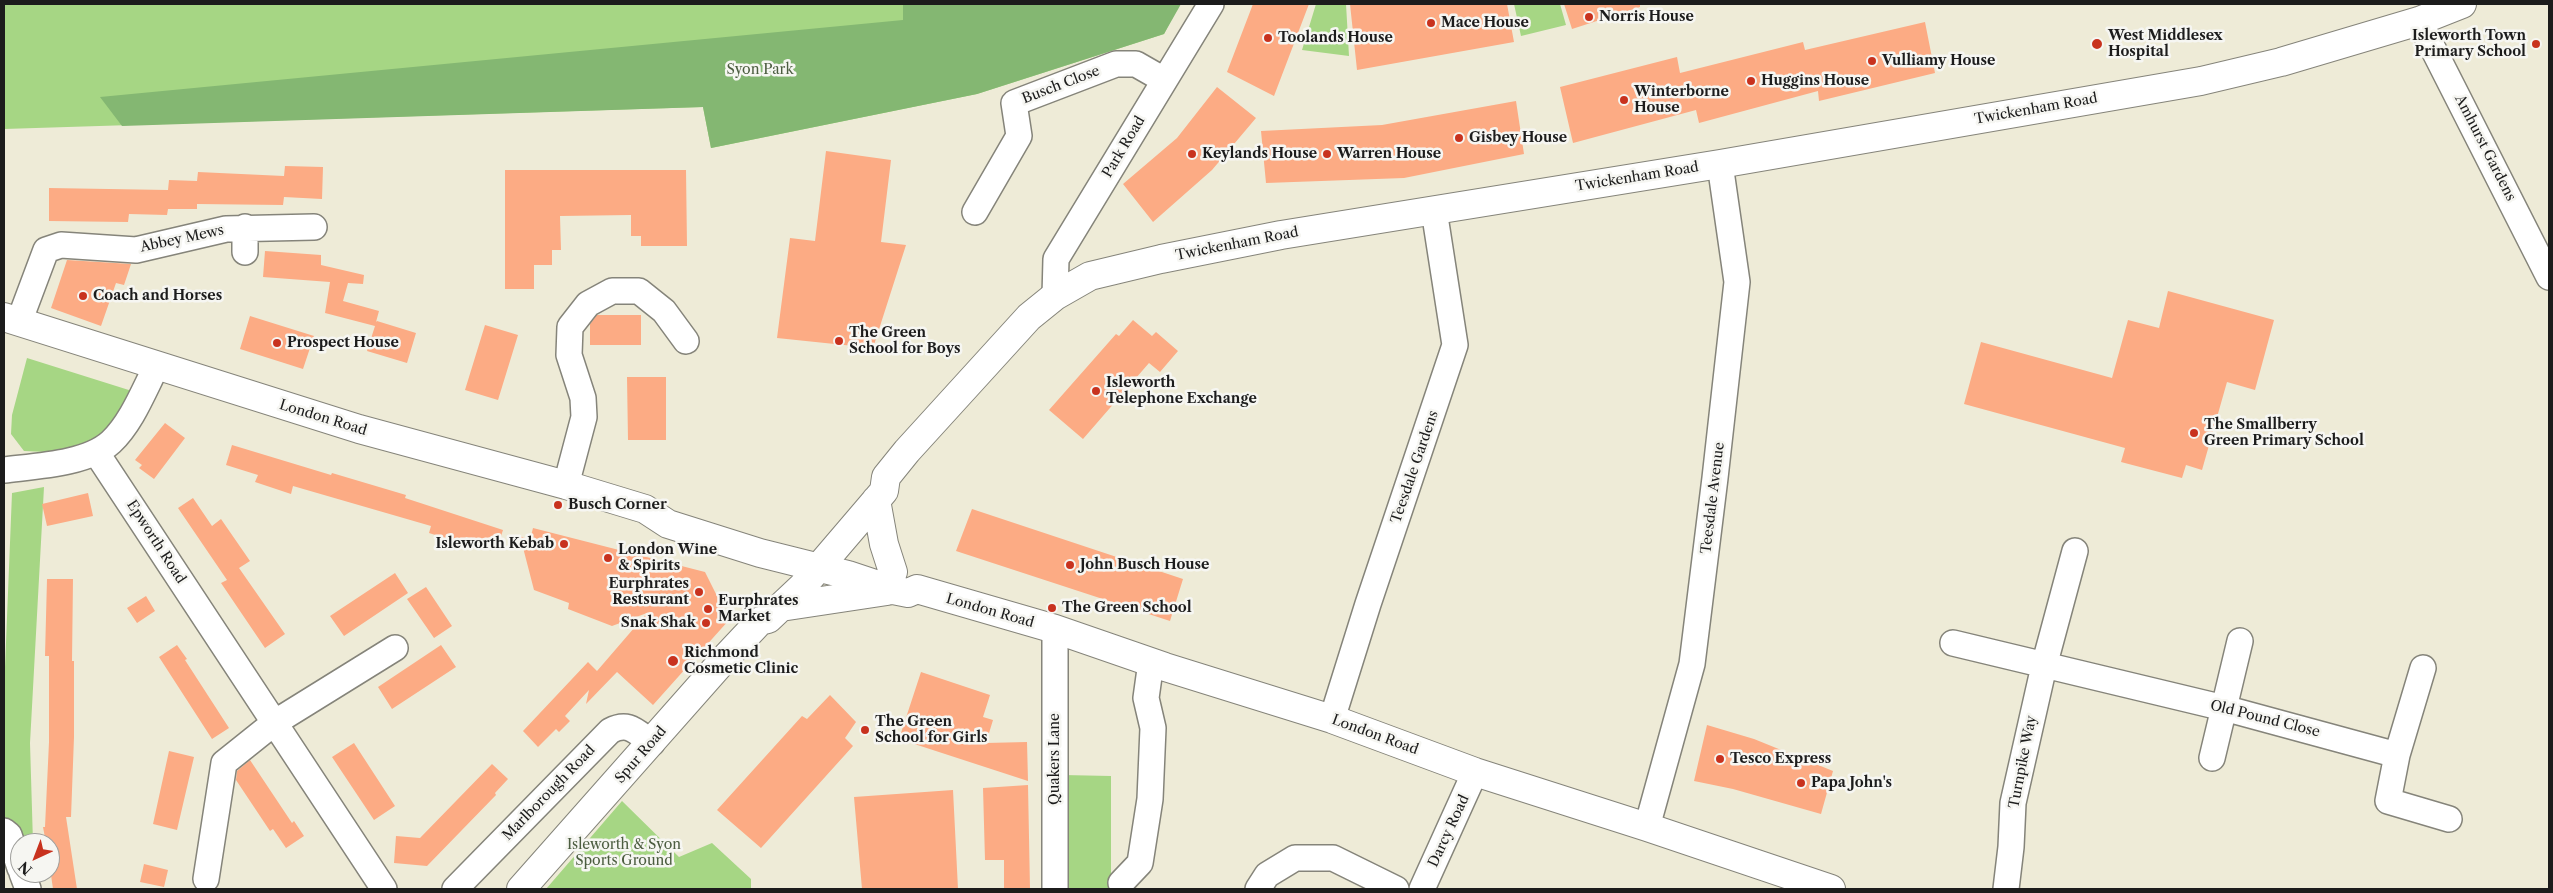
<!DOCTYPE html>
<html>
<head>
<meta charset="utf-8">
<style>
	body { margin:0 }
	#map { position:relative; width:2553px; height:893px; overflow:hidden; background:#eeebd7; font-family:"Libre Caslon Text",serif }
	canvas { display:block }
	.frame { position:absolute; inset:0; border:5px solid #1c1c1c; pointer-events:none }
	.north { position:absolute; left:10px; top:833px; width:50px; height:50px; box-sizing:border-box; background:#f6f6f2; border:1px solid #9f9f9c; border-radius:50%; rotate:223deg; font-size:14px; font-weight:700; line-height:20px; text-align:center; color:#1c1c1c }
	.north::after { content:''; display:block; margin:auto; width:18px; height:22px; background:#c8321e; clip-path:polygon(50% 0,100% 100%,50% 72%,0 100%) }
</style>
</head>
<body>
<div id="map">
<canvas width="2553" height="893"></canvas>
<div class="frame"></div>
<div class="north">N</div>
</div>
<script>
const context = document.querySelector('canvas').getContext('2d');
context.lineJoin = 'round';
function fill(path, color) {
  context.fillStyle = color;
  context.fill(path, 'evenodd');
}
function strokePath(path, color, width, dash) {
  context.strokeStyle = color;
  context.lineWidth = width;
  context.lineCap = dash ? 'butt' : 'round';
  context.setLineDash(dash || []);
  context.stroke(path);
}
function label(font, color, halo, rows, align = 'center') {
  context.font = font + ' "Libre Caslon Text",serif';
  context.lineWidth = 5;
  context.setLineDash([]);
  context.textBaseline = 'middle';
  context.strokeStyle = halo;
  context.fillStyle = color;
  for (const [text, x, y, turn = 0] of rows) {
    context.save();
    context.translate(x, y);
    context.rotate((+turn || 0) * Math.PI / 180);
    context.textAlign = isNaN(turn) ? turn : align;
    if (halo) context.strokeText(text, 0, 0);
    context.fillText(text, 0, 0);
    context.restore();
  }
}
fill(new Path2D(`
	M4 4H1179L1164 34 977 94 711 148 703 107 4 129Z
	M1316 4H1346L1349 56 1302 50Z
	M1514 4H1560L1566 25 1521 36Z
	M27 358 132 391 114 424 101 437 68 453 24 451 11 434 12 415Z
	M44 487 30 743 33 843H22L17 830 4 818V692L12 493Z
	M1063 775 1111 776V889H1063Z
	M622 801 679 857 712 843 751 879V889H546Z`), '#a6d684');
fill(new Path2D(`
	M903 4H1181L1164 34 977 94 711 148 703 107 122 126 100 97 903 20Z`), '#84b772');
fill(new Path2D(`
	M1253 4H1309L1274 96 1227 72Z
	M1350 4H1507L1514 42 1357 70Z
	M1564 4H1640V7L1572 29Z
	M1925 22 1935 73 1819 101 1818 91 1699 123 1696 110 1573 143 1560 87 1677 57 1680 73 1803 42 1805 50Z
	M1217 87 1256 118 1212 170 1153 222 1123 184 1177 138Z
	M1516 101 1524 154 1404 178 1266 183 1261 131 1382 125Z
	M826 151 891 160 881 242 906 245 873 348 777 338 790 238 815 241Z
	M285 166 323 167 322 199 284 197 283 205 197 204V209H168L167 215 129 214 128 222 49 221V188L168 190 169 180 197 181 198 172 284 176Z
	M505 170H686L687 246H641V236H631V215L560 216 561 250H552V265H534V289H505Z
	M265 251 321 255V265L364 275 363 284 348 283 343 301 379 311 376 322 377 321 416 333 407 363 367 351 375 326 325 313 330 282 263 277Z
	M67 260 131 264 124 285 116 283 101 326 51 308Z
	M2168 291 2274 320 2255 390 2227 382 2202 470 2186 465 2182 478 2121 462 2125 448 1964 404 1981 342 2112 378 2128 320 2159 328Z
	M597 315H641V345H590V324Z
	M250 316 314 336 303 369 240 349Z
	M1133 320 1152 336 1156 332 1178 351 1160 372 1149 363 1083 439 1049 410 1116 334 1119 336Z
	M485 325 518 335 498 400 465 390Z
	M627 377H666V440H628Z
	M165 423 185 438 154 479 139 468 142 465 135 460Z
	M232 445 331 475 332 473 406 495 405 498 503 530 497 548 466 537 464 544 429 533 431 526 293 486 291 494 255 482 258 475 226 465Z
	M88 493 93 516 47 526 42 504Z
	M193 498 212 526 221 519 250 561 239 568 285 634 265 648 221 583 227 580 178 508Z
	M972 509 1183 579 1170 621 956 551Z
	M533 528 705 572 729 620 653 705 617 672 586 704 589 690 565 716 570 721 559 732 556 729 538 747 523 731 588 662 597 671 647 613 612 626 568 609 569 603 534 590 520 536 530 540Z
	M395 573 408 593 344 636 330 616Z
	M47 579H73L72 661H74V737L71 817H66L77 889H53L50 868V843H46L43 827H45L49 742V656H45Z
	M426 587 452 626 434 638 407 599Z
	M146 596 155 611 137 623 127 608Z
	M177 645 187 659 185 660 229 728 212 739 159 657Z
	M441 645 456 667 392 709 378 687Z
	M921 672 990 695 983 717 993 720 986 743 1027 742 1028 781 899 739Z
	M830 695 856 722 845 738 853 746 761 848 717 810 802 716 807 719Z
	M1707 725 1754 739 1833 771 1821 814 1733 789 1694 781Z
	M354 743 395 806 374 820 332 757Z
	M169 751 194 757 177 830 153 824Z
	M250 760 292 823 294 821 304 836 286 848 273 829 270 831 236 780 237 771Z
	M492 764 508 779 495 793 496 795 427 866 394 863 396 836 420 838Z
	M1028 785 1030 889H1004V860H985L983 788Z
	M953 790 958 889H862L854 797Z
	M144 864 168 870 164 887 140 882Z`), '#fcab84');
const minor = new Path2D(`
	M2419 21 2549 277
	M975 212 1019 136 1014 103 1116 64H1136L1164 80
	M245 227V252
	M1055 296 1056 259 1211 4
	M19 322 46 250 61 245 136 250 226 229 314 227
	M96 452 384 889
	M4 470C36 466 87 464 111 442 132 422 144 390 157 365
	M566 485 584 417 583 398 569 355 570 327 588 304 612 291H639L664 311 686 341
	M1055 629V889
	M1953 643 2224 708 2397 755 2423 668
	M1332 719 1368 604 1455 345 1434 210
	M2397 755 2388 801 2449 819
	M2212 758 2240 641
	M1647 827 1692 664 1715 478 1737 282 1720 164
	M4 831 9 835 20 868
	M22 873 28 889
	M206 879 224 763 274 723 395 648
	M1121 883 1140 863 1150 799 1153 728 1146 698 1151 662
	M455 889 610 731C629 721 636 732 652 743
	M1258 889 1267 875 1295 858H1333L1396 889
	M1422 889 1475 772
	M2006 889 2011 847 2013 803 2044 666 2075 551`);
const major = new Path2D(`
	M4 317 359 429 566 485 645 509 668 524 760 553 848 575 893 590 908 593 917 589 1055 629 1165 667 1332 719 1475 772 1647 827 1831 889
	M876 500 884 544 893 572
	M781 607 887 591
	M521 889 728 655 760 621 768 619 802 587 884 491 886 477 907 451 1029 317 1055 296 1090 276 1161 259 1281 235 1720 164 2201 81 2281 62 2419 21 2462 4`);
strokePath(minor, '#85847a', 28);
strokePath(major, '#85847a', 30);
strokePath(minor, '#fff', 25);
strokePath(major, '#fff', 28);
for (const [x, y, r, color] of [
	[1589,17,5,"#c8321e"],
	[1431,23,5,"#c8321e"],
	[1268,38,5,"#c8321e"],
	[2097,44,6,"#c8321e"],
	[2536,44,5,"#c8321e"],
	[1872,61,5,"#c8321e"],
	[1751,81,5,"#c8321e"],
	[1624,100,5,"#c8321e"],
	[1459,138,5,"#c8321e"],
	[1192,154,5,"#c8321e"],
	[1327,154,5,"#c8321e"],
	[83,296,5,"#c8321e"],
	[839,341,5,"#c8321e"],
	[277,343,5,"#c8321e"],
	[1096,391,5,"#c8321e"],
	[2194,433,5,"#c8321e"],
	[558,505,5,"#c8321e"],
	[564,544,5,"#c8321e"],
	[608,558,5,"#c8321e"],
	[1070,565,5,"#c8321e"],
	[699,592,5,"#c8321e"],
	[1052,608,5,"#c8321e"],
	[708,609,5,"#c8321e"],
	[706,623,5,"#c8321e"],
	[673,661,6,"#c8321e"],
	[865,730,5,"#c8321e"],
	[1720,759,5,"#c8321e"],
	[1801,783,5,"#c8321e"]
]) {
  const dot = new Path2D();
  dot.arc(x, y, r, 0, 2 * Math.PI);
  context.fillStyle = color;
  context.fill(dot);
  strokePath(dot, '#f6f6f2', 2);
}
label('bold 14px', '#1c1c1c', '#f6f6f2', [
	["Norris House",1599,17],
	["Mace House",1441,23],
	["West Middlesex",2108,36],
	["Hospital",2108,52],
	["Isleworth Town",2526,36,"right"],
	["Primary School",2526,52,"right"],
	["Toolands House",1278,38],
	["Vulliamy House",1882,61],
	["Huggins House",1761,81],
	["Winterborne",1634,92],
	["House",1634,108],
	["Gisbey House",1469,138],
	["Keylands House",1202,154],
	["Warren House",1337,154],
	["Coach and Horses",93,296],
	["The Green",849,333],
	["School for Boys",849,349],
	["Prospect House",287,343],
	["Isleworth",1106,383],
	["Telephone Exchange",1106,399],
	["The Smallberry",2204,425],
	["Green Primary School",2204,441],
	["Busch Corner",568,505],
	["Isleworth Kebab",554,544,"right"],
	["London Wine",618,550],
	["& Spirits",618,566],
	["John Busch House",1080,565],
	["Eurphrates",689,584,"right"],
	["Restsurant",689,600,"right"],
	["Eurphrates",718,601],
	["Market",718,617],
	["The Green School",1062,608],
	["Snak Shak",696,623,"right"],
	["Richmond",684,653],
	["Cosmetic Clinic",684,669],
	["The Green",875,722],
	["School for Girls",875,738],
	["Tesco Express",1730,759],
	["Papa John's",1811,783]
], 'left');
label('14px', '#4c5d40', '#f6f6f2', [
	["Syon Park",760,70],
	["Isleworth & Syon",624,845],
	["Sports Ground",624,861]
]);
label('14px', '#1c1c1c', '#f6f6f2', [
	["Busch Close",1061,85,-21],
	["Twickenham Road",2036,109,-10],
	["Park Road",1124,147,-59],
	["Amhurst Gardens",2485,148,63],
	["Twickenham Road",1637,177,-9],
	["Abbey Mews",182,239,-12],
	["Twickenham Road",1237,244,-11],
	["London Road",323,418,17],
	["Teesdale Gardens",1415,467,-71],
	["Teesdale Avenue",1713,498,-83],
	["Epworth Road",156,542,57],
	["London Road",990,611,16],
	["Old Pound Close",2265,719,14],
	["London Road",1375,735,20],
	["Spur Road",641,755,-49],
	["Quakers Lane",1055,759,-90],
	["Turnpike Way",2023,762,-79],
	["Marlborough Road",549,793,-46],
	["Darcy Road",1449,831,-65]
]);
</script>
</body>
</html>
